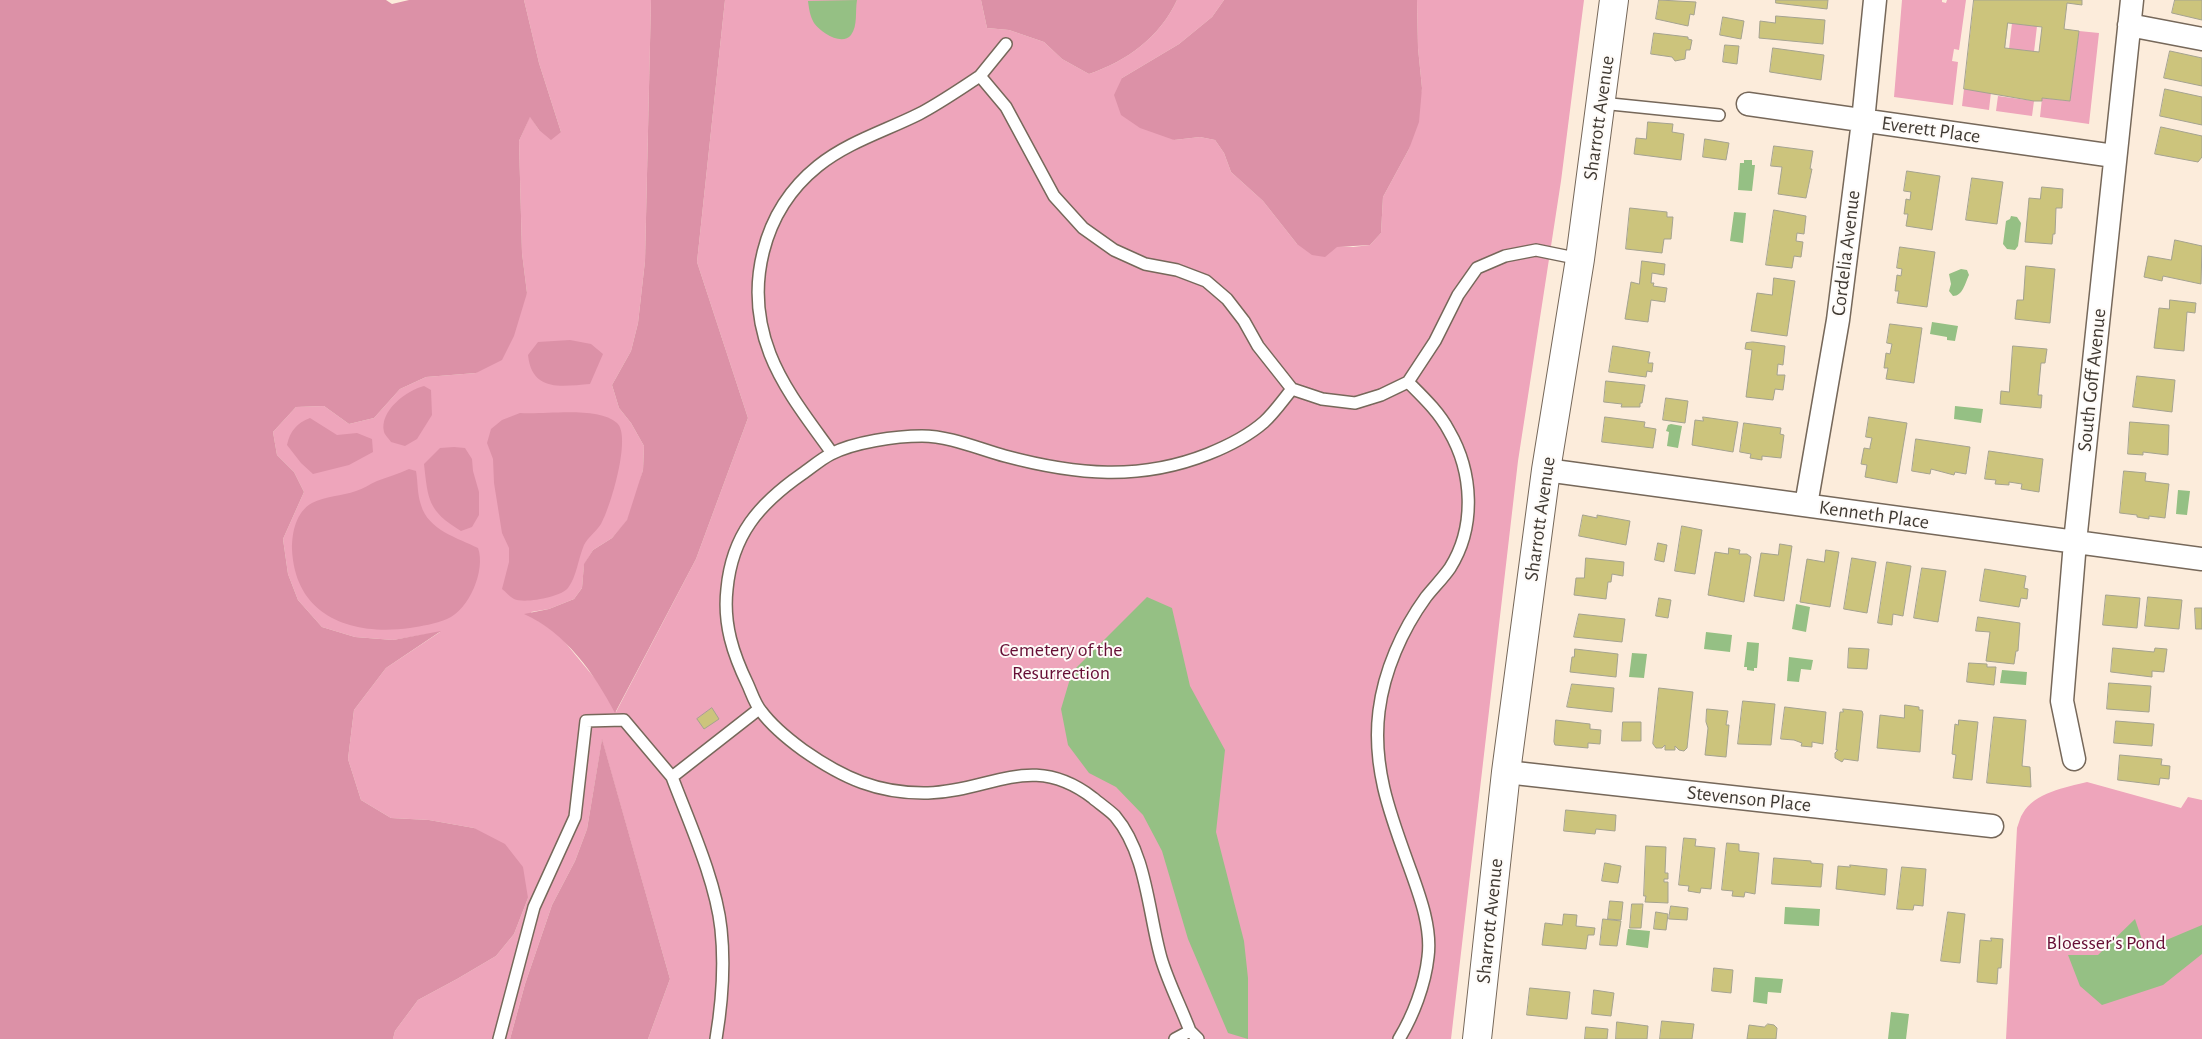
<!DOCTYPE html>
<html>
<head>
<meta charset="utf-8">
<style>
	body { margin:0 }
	canvas { display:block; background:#fcecdb }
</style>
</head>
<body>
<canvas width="2202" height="1039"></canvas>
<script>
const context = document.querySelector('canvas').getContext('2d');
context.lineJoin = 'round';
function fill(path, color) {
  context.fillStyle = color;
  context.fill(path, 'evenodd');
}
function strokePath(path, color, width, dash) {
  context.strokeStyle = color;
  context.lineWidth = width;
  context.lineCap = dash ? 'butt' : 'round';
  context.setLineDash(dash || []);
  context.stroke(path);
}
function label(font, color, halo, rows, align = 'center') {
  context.font = font + ' "Alegreya Sans",sans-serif';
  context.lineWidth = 4;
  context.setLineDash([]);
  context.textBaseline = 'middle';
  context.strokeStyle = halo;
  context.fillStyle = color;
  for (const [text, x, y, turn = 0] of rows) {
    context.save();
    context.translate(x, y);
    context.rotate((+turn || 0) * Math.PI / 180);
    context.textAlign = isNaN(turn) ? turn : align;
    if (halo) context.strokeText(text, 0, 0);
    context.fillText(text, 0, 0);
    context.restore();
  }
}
fill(new Path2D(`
	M524 0H651L645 261 638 323 631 351 612 385 619 408 631 423 644 446 643 470 636 497 627 521 612 538 593 550 584 565 582 588 574 599 549 609 531 612 537 620 559 635 602 687 616 712 696 559 748 418 697 262 725 0H981L987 28 1009 30 1044 42 1062 59 1089 74C1127 61 1160 37 1177 0H1224L1212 17 1179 44 1122 78 1174 140 1200 137 1215 140 1224 153 1231 172 1263 201 1297 244 1353 247 1370 245 1381 233 1383 197 1409 149 1422 88 1418 48 1417 0H1584L1561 181 1518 461 1451 1039H648L670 979 602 740 587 829 575 861 552 905 525 984 510 1039H393L395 1031 418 1000 457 979 496 956 514 934 528 898 474 828 429 820 391 818 361 800 348 759 354 710 386 668 440 632 393 640 355 637 322 627 298 600 288 574 283 539 304 492 294 472 277 455 273 432 296 407 324 406 349 424 374 418 400 389 426 377 476 373 527 293 522 253 519 141 530 116 539 130 561 132 539 63Z
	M1902 0H1942V2L1946 3 1947 0H1966L1959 50 1954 49 1952 61 1958 62 1953 105 1894 97Z
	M2012 23 2037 26 2034 52 2009 49Z
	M2079 31 2099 33 2089 124 2040 117 2042 98 2070 101Z
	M1964 89 1991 92 1989 110 1962 106Z
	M1998 96 2034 101 2032 116 1996 111Z
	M2087 782 2181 808 2188 797 2202 800V1039H2006L2017 828C2019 823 2020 817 2023 813 2034 793 2066 787 2087 782Z`), '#eea5bb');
fill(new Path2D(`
	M0 0H386L392 4 409 0H524L539 63 561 132 551 140 539 130 530 117 519 141 522 253 527 293 514 336 502 360 476 373 426 377 400 389 374 418 349 424 324 406 296 407 273 432 277 455 294 472 304 492 283 539 288 574 298 600 322 627 355 637 393 640 441 631 386 668 354 710 348 759 361 800 391 818 429 820 474 828 505 844 523 867 528 898 514 934 496 956 457 979 418 1000 395 1031 393 1039H0Z
	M651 0H725L697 262 748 418 696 559 615 713C594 673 566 633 524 614L549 609 574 599 582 588 584 564 593 550 612 538 627 520 643 470 644 446 631 423 619 408 612 385 631 351 638 323 645 261Z
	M981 0H1177C1160 37 1127 61 1089 74L1062 59 1044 42 1009 30 987 28Z
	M1224 0H1417L1418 48 1422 88 1419 122 1409 149 1383 197 1381 233 1370 245 1337 247 1325 257 1312 255 1297 244 1263 201 1231 172 1224 153 1215 140 1200 137 1174 140 1140 128 1121 115 1114 95 1122 78 1179 44 1212 17Z
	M570 340 591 344 603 354 590 384C563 386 532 393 528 355L538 342Z
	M424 386 431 390 432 415 417 439 405 446 391 442C389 439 385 435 384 432 379 411 407 390 424 386Z
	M520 413C545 415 598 406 617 423 632 436 610 509 601 524 596 532 588 537 584 545 578 559 577 576 568 588 561 597 524 604 514 599 510 597 506 592 502 589L509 562V548L502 533 494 483 493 459 487 443 491 429 502 420Z
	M310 418 337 435 357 433 372 439 373 452 349 465 313 474 301 463 287 445C290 431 297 423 310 418Z
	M454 447 465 448 472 459 473 471 479 492V515L472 527 461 531C428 511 428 500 424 464L440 448Z
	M409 469 416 471C418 482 417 494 421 505 428 530 458 538 478 548 486 570 469 610 447 619 435 624 422 626 410 628 352 636 295 617 292 549 292 532 296 512 312 503 325 496 342 496 356 491 363 489 370 484 377 481 387 477 398 474 409 469Z
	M602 739 670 979 648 1039H510L525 984 552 905 575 861 587 829Z`), '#dc91a7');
fill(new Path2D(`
	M857 0C855 11 858 26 851 35 842 46 821 33 814 23 810 16 809 9 808 1Z
	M1744 160H1752V165H1755L1752 191 1738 190 1740 163H1744Z
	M1734 212 1746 213 1743 243 1730 241Z
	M2011 216 2017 217 2021 223 2018 246 2015 250 2007 249 2003 244 2006 221 2010 219Z
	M1961 269 1967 270 1969 275C1965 283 1963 296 1953 296L1949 291 1951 284 1949 274Z
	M1932 322 1958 326 1955 341 1947 340V337L1930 334Z
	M1955 406 1983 409 1981 423 1954 419Z
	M1671 424 1682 426 1678 448 1667 446 1669 432 1666 431 1668 425Z
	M2178 490 2190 491 2187 515 2176 514Z
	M1147 597 1172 608 1190 686 1225 750 1216 832 1244 941 1248 978V1039L1228 1033 1188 939 1162 851 1143 815 1116 787 1089 773 1068 745 1061 709 1072 672Z
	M1796 604 1810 607 1806 632 1792 629Z
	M1706 632 1732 635 1730 652 1704 649Z
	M1747 642 1759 643 1757 668H1754V671L1747 670V667H1744Z
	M1632 653 1647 654 1644 678 1629 677Z
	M1789 657 1813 660 1811 670 1801 669 1799 682 1787 681Z
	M2002 670 2027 672 2026 685 2000 683Z
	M1785 907 1820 909 1819 926 1784 924Z
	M2135 919 2145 949 2202 925V954L2163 985 2102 1005 2080 986 2068 955H2098Z
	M1628 929 1650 931 1648 948 1626 945Z
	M1755 977 1783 979 1781 993 1768 992 1767 1004 1753 1002Z
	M1891 1012 1909 1014 1906 1039H1888Z`), '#95c084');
const building = new Path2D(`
	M1659 0 1696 2 1694 15 1690 14 1688 26 1656 19Z
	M1776 0H1828L1827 9 1776 3Z
	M1974 0H2082V5L2067 3 2064 29 2079 31 2070 101 2042 98V101H2034L1964 89ZM2008 23 2042 27 2039 52 2005 48Z
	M2175 0H2202V20L2172 13Z
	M1776 16 1825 20 1823 44 1759 38 1760 21 1775 23Z
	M1723 17 1744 21 1741 39 1720 35Z
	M1654 33 1688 37V39L1692 40 1690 50H1686L1685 59 1675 61 1672 57 1651 54Z
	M1725 45 1739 46 1737 64 1723 62Z
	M1773 48 1824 55 1821 80 1770 72Z
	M2170 51 2202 58V86L2164 78Z
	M2165 89 2202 97V125L2160 116Z
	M1648 122 1673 124 1672 132 1684 134 1681 160 1634 154 1636 138 1646 139Z
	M2161 127 2202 136V157L2198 162 2155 154Z
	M1705 139 1729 143 1726 160 1703 157Z
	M1774 146 1813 151 1810 169H1812L1806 198 1778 194 1782 167 1771 166Z
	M1907 171 1940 176 1932 230 1906 226 1908 214H1904L1906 199 1910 200 1911 192 1904 191Z
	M1972 178 2003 182 1997 224 1966 220Z
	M2042 187 2063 189 2062 208H2056L2055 234H2053L2052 244 2025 242 2029 198 2040 199Z
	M1630 208 1667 212V217H1673L1671 239H1664L1662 253 1626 249Z
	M1774 210 1806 216 1804 234 1797 233 1796 241 1803 242 1801 257 1794 256 1792 268 1766 265Z
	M2175 240 2202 246 2201 284 2163 276 2162 281 2144 277 2148 256 2171 260Z
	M1900 247 1935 252 1927 307 1897 303 1899 291H1895L1897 275 1901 276 1902 269 1897 268Z
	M1642 261 1665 264 1664 275 1652 273 1651 283H1654L1653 286 1667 288 1665 302 1651 300 1648 322 1625 319 1631 282 1639 284Z
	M2026 266 2055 269 2050 323 2015 319 2017 300H2023Z
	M1774 278 1795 281 1787 336 1751 331 1757 293 1772 295Z
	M2170 300 2196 303 2195 313 2187 312 2184 351 2154 348 2159 308 2169 309Z
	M1890 324 1922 328 1914 383 1886 379 1888 368H1884L1886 353 1890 354 1892 344 1887 343Z
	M1753 342 1785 346 1783 365 1778 364 1777 375H1785L1783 390 1775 389 1773 400 1746 397 1752 350 1745 349 1746 343Z
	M1613 346 1650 352 1648 363H1653L1652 372 1647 371 1646 377 1609 372Z
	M2013 346 2047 349 2045 363H2041L2038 395H2042L2041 408 2000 404 2001 391 2009 392Z
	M2137 376 2175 380 2172 412 2133 407Z
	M1606 381 1645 385 1642 403H1640V407H1621L1622 404 1604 402Z
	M1666 398 1688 401 1685 423 1663 420Z
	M1605 417 1645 422 1644 427 1656 429 1653 448 1602 442Z
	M1703 417 1738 422 1733 452 1692 445 1695 420 1703 421Z
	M1869 417 1907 423 1897 483 1865 477 1867 465 1861 464 1864 448 1870 449V447L1872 438 1866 437Z
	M2130 422 2169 425 2168 455 2143 452V455L2128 454Z
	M1744 423 1781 428 1780 434 1784 435 1781 458 1762 456V460L1750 458 1751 454 1740 452Z
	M1916 439 1970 447 1966 474 1955 472 1954 475 1931 469 1930 474 1912 471Z
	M1989 451 2043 459 2039 492 2021 489 2022 484 2009 482V485L1995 484 1996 480 1985 479Z
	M2124 471 2146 473 2145 481 2169 484 2165 518 2149 516V519L2137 517V515L2120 513Z
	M1583 515 1597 518V515L1630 521 1626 545 1579 536Z
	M1682 526 1702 530 1695 574 1675 571Z
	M1658 543 1667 545 1664 562 1655 560Z
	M1780 544 1792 546 1784 601 1754 596 1761 553 1778 555Z
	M1729 548 1740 550 1739 554H1747L1751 557 1744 602 1708 595 1715 552 1728 554Z
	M1826 550 1839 552 1830 607 1800 602 1807 559 1824 562Z
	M1586 558 1624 562 1623 576 1612 574 1611 582H1608L1606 599 1574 595 1576 578H1584Z
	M1852 558 1876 562 1867 613 1844 609Z
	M1887 562 1911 566 1903 616 1893 614 1892 625 1878 623Z
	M1922 568 1946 571 1938 622 1914 618Z
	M1985 569 2026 576 2024 588 2028 589 2027 599 2021 598 2019 607 1980 601Z
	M2106 595 2140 598 2137 628 2103 625Z
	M2148 597 2182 600 2179 629 2145 626Z
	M1659 598 1671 600 1668 618 1656 616Z
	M2195 608H2202V629H2196Z
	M1579 614 1625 619 1622 642 1574 637Z
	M1978 617 2020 623 2018 651H2016L2014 664 1986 661 1990 632 1976 631Z
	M1849 648 1869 649 1867 669 1848 668Z
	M2113 648 2154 652 2155 648 2167 649 2164 672 2152 671V677L2111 672Z
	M1575 649 1618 654 1616 677 1570 672 1572 657H1574Z
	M1969 663 1987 664V667H1996L1994 685 1967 682Z
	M2109 683 2151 686 2149 712 2107 709Z
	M1572 684 1614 688 1612 712 1567 707Z
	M1659 688 1693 692 1687 748 1684 751 1679 750 1675 746V750H1665V745L1662 748H1656L1653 744Z
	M1743 701 1775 704 1771 745 1738 744Z
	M1905 705 1919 707V710H1923L1920 752 1877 748 1880 715 1904 718Z
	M1785 707 1826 712 1823 744 1812 742V747L1801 746 1802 743 1794 740 1781 739Z
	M712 708 719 719 704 729 697 719Z
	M1707 709 1728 711 1726 725H1729L1726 757 1705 755 1708 728 1706 722Z
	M1843 709 1862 711 1863 714 1858 761 1844 759 1842 762 1835 758V753L1838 750H1836L1840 712H1843Z
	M1994 717 2026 720 2022 766 2030 767 2031 787 1987 783Z
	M1556 720 1590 724V729L1601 730 1600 744 1588 743V748L1555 745 1554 742Z
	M1959 720 1978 722 1972 780 1953 778 1956 755 1952 754 1955 724 1958 725Z
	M2116 721 2154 724 2152 746 2114 743Z
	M1623 722H1641V741H1622Z
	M2120 755 2162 759 2161 765 2170 766 2169 779 2160 778 2159 785 2118 780Z
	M1566 810 1616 815 1615 831 1596 829 1595 834 1564 831Z
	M1684 838 1696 839 1695 846 1715 848 1711 889 1701 888 1700 893 1688 891 1689 886 1679 885Z
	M1727 843 1739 844V851L1759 853 1755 894 1745 892 1744 897 1732 896 1733 891 1722 890Z
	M1646 846 1666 847 1665 873H1668V879H1664V882H1668V903L1645 902 1646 896H1644Z
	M1774 858 1811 861V863L1823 864 1821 887 1772 884Z
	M1605 863 1621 866 1618 883 1602 881Z
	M1850 865 1887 869 1885 895 1836 889 1838 866 1850 867Z
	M1902 867 1926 869 1923 906 1914 905 1913 910 1897 909Z
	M1610 901 1623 902 1621 920 1608 919Z
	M1632 904H1643L1641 928H1630Z
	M1671 906 1688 908 1687 920 1669 919Z
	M1656 912 1668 914 1666 930 1654 929Z
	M1948 912 1965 914 1960 963 1941 961Z
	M1564 914 1577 915 1576 926 1595 928 1594 935H1588L1586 949 1542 945 1545 923 1562 925Z
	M1603 919 1621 921 1617 946 1600 945Z
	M1991 938 2003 939 2001 968H1998L1997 984 1977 982 1980 940 1991 941Z
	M1714 968 1733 970 1731 993 1712 991Z
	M1530 988 1570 992 1567 1019 1527 1015Z
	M1594 990 1614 993 1611 1016 1592 1014Z
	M1662 1021 1694 1024 1692 1039H1660Z
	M1617 1022 1648 1026 1647 1039H1616Z
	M1768 1024 1774 1025 1777 1028 1776 1039H1747L1749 1025 1764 1027Z
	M1586 1027 1608 1029 1607 1039H1585Z`);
fill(building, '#ccc47c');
strokePath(building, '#a5a390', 1);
const service = new Path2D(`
	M980 76 1006 44
	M1601 103 1719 115
	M832 453C810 422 784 390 770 354 744 287 762 211 818 166 848 142 885 131 919 114 940 103 960 89 980 76L1006 107 1054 196 1083 228 1114 250 1145 264 1177 270 1206 281 1227 299 1244 321 1258 346 1292 389 1322 399 1355 403 1381 395 1408 382 1435 341 1458 295 1477 268 1505 256 1536 250 1580 259
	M499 1039 534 907 575 817 586 721 624 720 672 777
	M716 1039C722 1003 725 966 721 929 716 881 689 822 672 777L759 709
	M1175 1039 1190 1031
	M1198 1039 1190 1031C1181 1007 1168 982 1161 958 1148 912 1147 854 1115 816 1109 810 1100 804 1093 798 1032 751 992 791 928 793 878 794 843 778 803 750 788 739 772 726 761 711 755 704 752 694 748 685 733 654 723 624 727 589 732 535 759 504 802 474 811 468 821 459 831 454 854 442 896 436 922 436 950 436 979 449 1005 456 1076 475 1140 481 1208 454 1228 446 1248 436 1264 422 1274 413 1283 400 1292 389
	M1399 1039C1413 1016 1425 985 1428 957 1432 927 1419 894 1409 866 1390 814 1372 767 1379 711 1384 671 1402 630 1426 597 1434 587 1443 578 1450 568 1476 527 1473 472 1449 431 1439 412 1423 397 1408 382`);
const minor = new Path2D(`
	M2129 25 2202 39
	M1748 104 2114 156
	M1546 470 2202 559
	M1806 505 1838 320 1863 121 1875 0
	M2074 759 2062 701 2075 542 2132 0
	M1506 772 1992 826`);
const tertiary = new Path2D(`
	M1477 1039 1506 772 1546 470 1580 259 1614 0`);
strokePath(service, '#76685a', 14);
strokePath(minor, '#76685a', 25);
strokePath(tertiary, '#76685a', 30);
strokePath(service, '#fff', 11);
strokePath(minor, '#fff', 22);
strokePath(tertiary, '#fff', 28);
label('20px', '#403a33', '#fefbf8', [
	["Sharrott Avenue",1599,118,-82],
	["Everett Place",1931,130,8],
	["Cordelia Avenue",1846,253,-83],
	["South Goff Avenue",2092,380,-84],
	["Kenneth Place",1874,515,8],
	["Sharrott Avenue",1540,519,-82],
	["Stevenson Place",1749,799,6],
	["Sharrott Avenue",1490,921,-84]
]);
label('20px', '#660e35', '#fefbf8', [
	["Cemetery of the",1061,650],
	["Resurrection",1061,673],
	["Bloesser's Pond",2106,943]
]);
</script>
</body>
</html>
